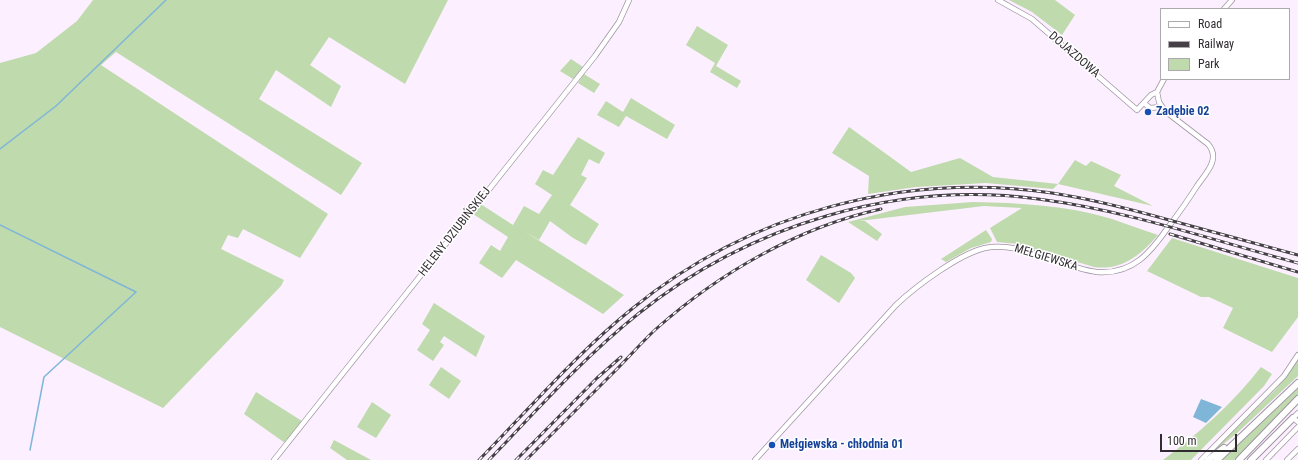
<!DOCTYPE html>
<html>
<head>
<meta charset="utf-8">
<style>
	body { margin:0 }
	#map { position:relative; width:1298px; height:460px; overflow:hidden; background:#fcefff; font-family:"Roboto Condensed",sans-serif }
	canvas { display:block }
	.legend { position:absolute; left:1160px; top:8px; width:130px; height:72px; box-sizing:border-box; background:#fff; border:1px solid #acaaad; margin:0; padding:5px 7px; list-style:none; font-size:12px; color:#302b31 }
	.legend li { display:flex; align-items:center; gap:8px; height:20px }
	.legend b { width:20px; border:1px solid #acaaad }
	.scale { position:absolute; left:1160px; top:434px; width:77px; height:18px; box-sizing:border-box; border:2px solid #302b31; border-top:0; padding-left:5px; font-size:12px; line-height:14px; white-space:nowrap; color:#302b31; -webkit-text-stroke:3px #fff; paint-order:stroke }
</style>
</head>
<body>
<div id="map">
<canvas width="1298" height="460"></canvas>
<ul class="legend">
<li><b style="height:5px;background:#fff"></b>Road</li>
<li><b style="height:5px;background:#453f46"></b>Railway</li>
<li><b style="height:11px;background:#bfdaad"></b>Park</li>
</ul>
<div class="scale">100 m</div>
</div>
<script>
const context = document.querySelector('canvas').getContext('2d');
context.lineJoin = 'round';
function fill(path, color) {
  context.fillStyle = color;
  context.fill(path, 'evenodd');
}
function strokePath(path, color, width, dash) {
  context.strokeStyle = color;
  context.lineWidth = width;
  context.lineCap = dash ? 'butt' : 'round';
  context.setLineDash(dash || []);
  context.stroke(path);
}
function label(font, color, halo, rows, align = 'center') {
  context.font = font + ' "Roboto Condensed",sans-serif';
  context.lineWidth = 3;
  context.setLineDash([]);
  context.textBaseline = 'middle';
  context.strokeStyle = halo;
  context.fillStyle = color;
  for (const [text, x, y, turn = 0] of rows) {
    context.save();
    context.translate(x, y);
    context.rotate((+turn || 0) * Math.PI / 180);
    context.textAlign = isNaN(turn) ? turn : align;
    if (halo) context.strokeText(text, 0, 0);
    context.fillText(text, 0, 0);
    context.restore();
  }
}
fill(new Path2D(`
	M93 0H448L405 84 329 37 310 65 341 86 331 107 276 70 259 99 362 163 341 195 116 52 101 65 328 214 300 258 243 229 238 238 228 235 221 249 284 280 281 286 163 408 0 327V63L36 53 77 21Z
	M1009 0H1055L1075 15 1062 35 1032 12Z
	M697 26 728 45 716 66 741 81 737 88 710 72 715 63 686 45Z
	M571 59 583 67 573 79 560 71Z
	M584 74 600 84 594 93 578 83Z
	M631 98 675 125 667 139 626 116 619 127 597 115 606 101 623 112Z
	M849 127 911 172 960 158 993 177 1058 184 1075 160 1086 166 1091 161 1121 175 1114 186 1153 206 1058 184 1053 189 986 183 916 187 868 194 869 176 832 153Z
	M578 137 605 153 599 164 589 159 581 175 587 178 570 205 599 224 586 245 573 238 550 221 539 240 524 231 624 295 603 314 516 260 502 278 479 263 491 245 500 251 508 237 473 214 479 203 513 225 524 206 539 214 552 195 535 184 543 170 553 175Z
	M973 202C1020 203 1066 205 1112 219 1127 224 1142 230 1158 235 1141 255 1121 271 1094 267L1017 244 997 242 990 228 1022 208 984 206 859 221H865L882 234 877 241 848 222 905 207Z
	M986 230 992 239 991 242 971 248 946 262 941 259Z
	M1172 238 1298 278V317L1272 352 1223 328 1233 308 1209 297H1201L1147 271Z
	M821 255 851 273 855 278 839 303 806 280Z
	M434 303 485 336 476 357 444 336 440 342 444 345 433 361 417 350 430 330 422 324Z
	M1298 360V376L1236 434 1207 457 1276 389Z
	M441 367 461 381 449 399 429 385Z
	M1261 367 1272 374 1264 386 1191 460H1163C1199 433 1233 403 1261 367Z
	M1298 388V395L1234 460H1222Z
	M256 392 302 421 285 443 244 414Z
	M372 402 391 415 376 438 357 427Z
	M334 440 371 460H347L330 448Z`), '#bfdaad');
fill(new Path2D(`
	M1201 399 1222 407 1206 423 1193 417Z`), '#7fb6d8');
strokePath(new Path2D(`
	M0 149 56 106 166 0
	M0 225 136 292 44 377 30 450`), '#7fb6d8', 1.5);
const minor = new Path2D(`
	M998 0 1032 19 1137 110 1151 95 1157 92
	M1224 9 1232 0
	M1144 103 1150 108 1161 107
	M1298 413 1293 418 1298 422
	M274 460 595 56 619 22 629 0
	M755 460 896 305C916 286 959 254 985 248 1006 244 1028 251 1047 257 1063 263 1080 270 1097 272 1133 275 1151 252 1169 226 1179 213 1188 200 1197 186 1206 173 1221 159 1208 144L1165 111 1159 102 1157 92 1164 79
	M1201 460 1284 376 1298 355
	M1266 460 1298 427
	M1287 460 1298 449`);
const secondary = new Path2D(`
	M1208 460 1224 448
	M1217 460 1298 383
	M1239 460 1298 399
	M1251 460 1293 418`);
strokePath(minor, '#a094a3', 6);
strokePath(secondary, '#a094a3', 8);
strokePath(minor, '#fff', 4.5);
strokePath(secondary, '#fff', 6);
const rail = new Path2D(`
	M1170 234 1298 272
	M479 460C529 409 577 353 633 308 749 213 904 171 1052 193 1092 199 1130 209 1169 220 1212 232 1255 243 1298 255
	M489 460C537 410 584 357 638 314 749 225 896 180 1038 199 1126 210 1212 240 1298 263
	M516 460 597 378 621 357
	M526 460C555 431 585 401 614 372 628 358 641 343 656 329 719 273 799 227 881 209`);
strokePath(rail, '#453f46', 3);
strokePath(rail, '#fff', 1.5, [4.5]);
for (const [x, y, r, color] of [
	[1148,112,4,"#1a4fb4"],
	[772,445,4,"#1a4fb4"]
]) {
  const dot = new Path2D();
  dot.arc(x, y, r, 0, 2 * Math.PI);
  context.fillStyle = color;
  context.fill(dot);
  strokePath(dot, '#fff', 1.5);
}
label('12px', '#302b31', '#fff', [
	["DOJAZDOWA",1074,55,41],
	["HELENY DZIUBIŃSKIEJ",455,232,-52],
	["MEŁGIEWSKA",1046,258,17]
]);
label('bold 12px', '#164399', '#fff', [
	["Zadębie 02",1156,112],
	["Mełgiewska - chłodnia 01",780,445]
], 'left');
</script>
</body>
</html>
